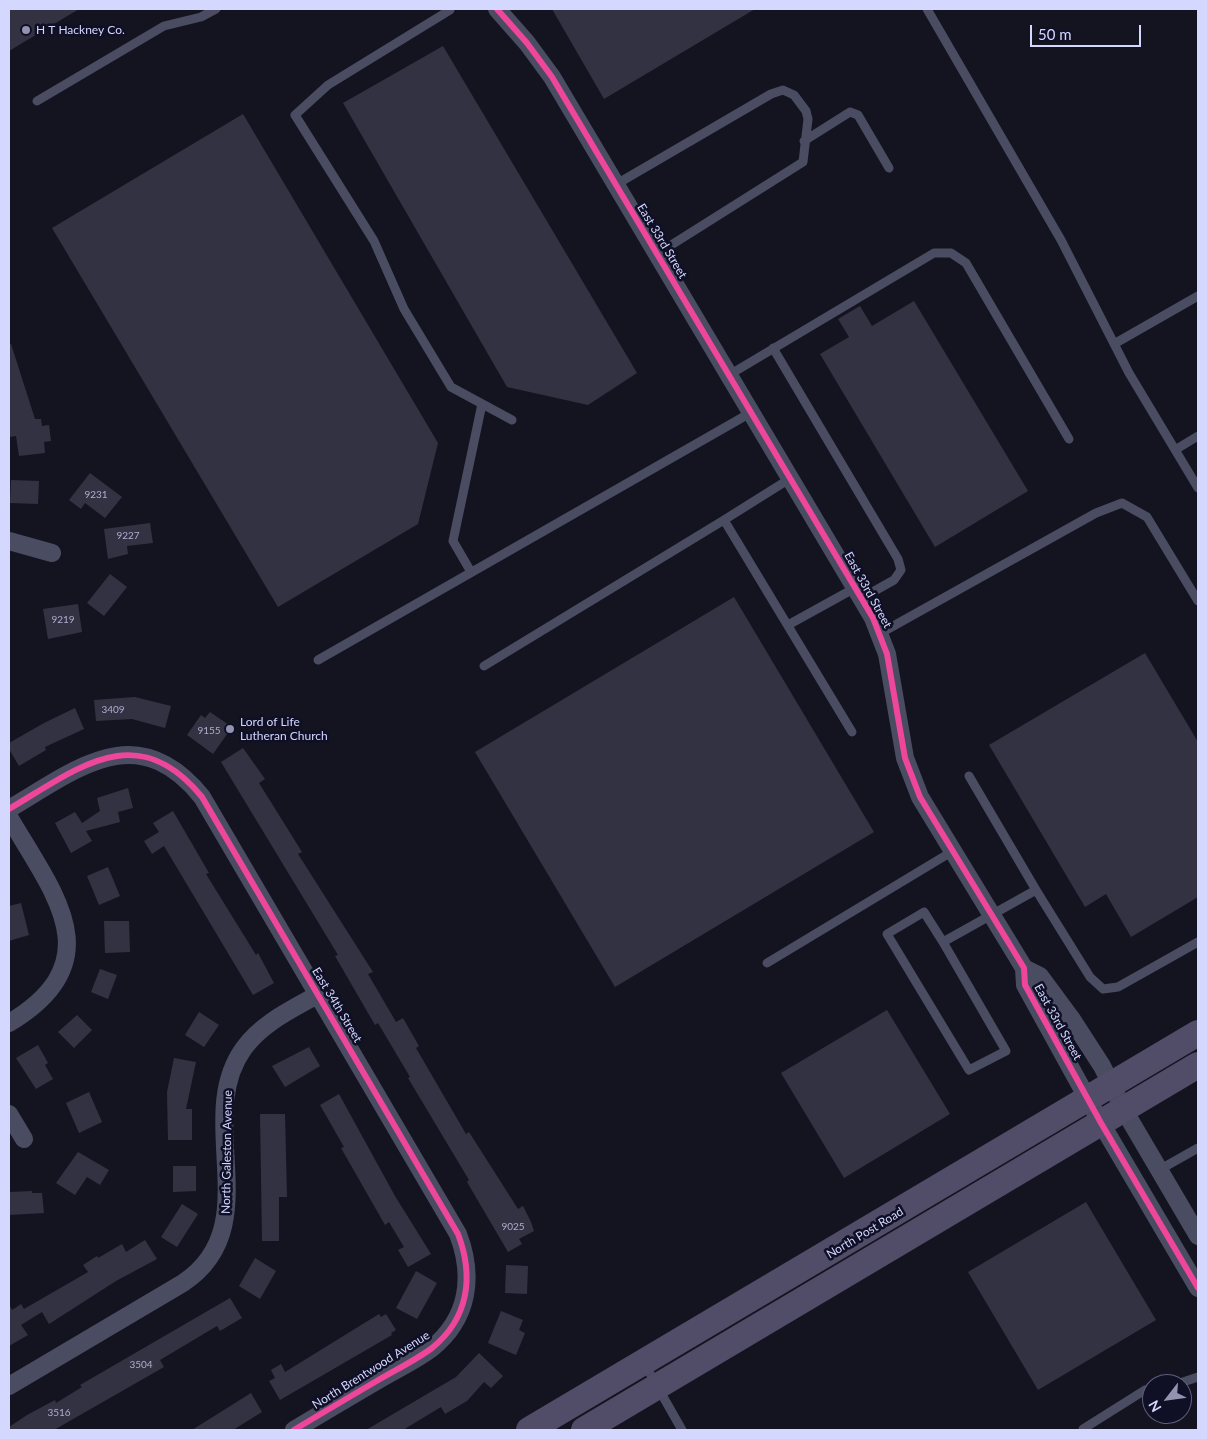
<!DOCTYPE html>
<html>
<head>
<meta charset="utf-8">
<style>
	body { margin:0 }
	#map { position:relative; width:1207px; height:1439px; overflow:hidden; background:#141421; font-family:Lato,sans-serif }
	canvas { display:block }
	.frame { position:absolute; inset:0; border:10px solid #d4d7fe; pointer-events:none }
	.north { position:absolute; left:1142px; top:1374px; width:50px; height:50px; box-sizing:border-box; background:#0f0f26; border:1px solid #5e5f7c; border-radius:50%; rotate:240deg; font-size:14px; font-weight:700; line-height:20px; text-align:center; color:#d4d7fe }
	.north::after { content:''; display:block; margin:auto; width:18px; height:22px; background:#9193b1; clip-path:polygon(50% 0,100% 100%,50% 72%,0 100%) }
	.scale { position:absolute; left:1030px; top:25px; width:111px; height:22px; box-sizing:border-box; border:2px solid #d4d7fe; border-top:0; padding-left:6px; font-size:15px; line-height:18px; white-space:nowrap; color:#d4d7fe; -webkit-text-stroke:4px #0f0f26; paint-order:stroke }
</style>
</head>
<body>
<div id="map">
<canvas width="1207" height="1439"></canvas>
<div class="frame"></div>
<div class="north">N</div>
<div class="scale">50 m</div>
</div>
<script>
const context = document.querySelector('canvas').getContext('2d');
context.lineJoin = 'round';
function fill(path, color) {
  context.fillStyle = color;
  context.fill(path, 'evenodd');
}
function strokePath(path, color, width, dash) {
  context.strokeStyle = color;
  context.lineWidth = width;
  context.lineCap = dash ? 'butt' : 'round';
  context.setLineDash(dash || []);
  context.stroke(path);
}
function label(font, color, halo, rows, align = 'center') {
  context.font = font + ' Lato,sans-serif';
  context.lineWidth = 5;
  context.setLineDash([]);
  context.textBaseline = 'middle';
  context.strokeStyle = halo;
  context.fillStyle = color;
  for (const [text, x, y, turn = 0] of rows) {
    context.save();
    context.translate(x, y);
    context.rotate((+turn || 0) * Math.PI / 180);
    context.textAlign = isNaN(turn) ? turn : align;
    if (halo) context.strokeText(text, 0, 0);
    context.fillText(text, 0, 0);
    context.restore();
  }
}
fill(new Path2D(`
	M9 9H79L9 51Z
	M552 9H755L604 99Z
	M443 46 637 373 588 405 507 387 343 103Z
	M243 114 438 443 418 524 278 607 52 228Z
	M914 301 1028 491 935 547 820 354 849 337 838 319 860 306 872 326Z
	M11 344 35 419H41L42 426 49 425 51 441 44 442 45 453 19 456 16 436 9 437V345Z
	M90 473 122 497 105 518 85 503 81 509 69 500Z
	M11 480 39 481 38 504 10 503Z
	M150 523 153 543 127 546 128 554 108 559 104 529Z
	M110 574 127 587 104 616 87 603Z
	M734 597 874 832 615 987 475 752Z
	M78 604 82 632 48 639 43 609Z
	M1145 653 1198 742V897L1131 937 1106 894 1085 907 989 745Z
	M135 697 171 706 165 728 132 719 96 721 94 700Z
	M75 708 84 729 45 747 46 750 19 766 9 749V743L44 723Z
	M210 712 232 727 213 754 187 735 201 715 205 718Z
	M243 748 265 779 259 783 302 852 298 854 373 972 368 974 396 1022 403 1018 419 1046 416 1048 466 1134 469 1132 518 1209 523 1206 531 1222 534 1231 519 1239 522 1244 508 1252 467 1182 469 1180 408 1078 410 1077 378 1023 375 1025 335 956 338 955 221 762Z
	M128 788 133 808 118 812 120 822 86 831 92 841 71 853 55 823 75 812 82 823 100 811 97 798Z
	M173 811 209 873 206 874 256 955 258 953 274 983 253 995 164 846 152 854 144 841 159 832 153 823Z
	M108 867 120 896 99 905 87 876Z
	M21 903 29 935 9 941V906Z
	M104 921H129L130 952 105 953Z
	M100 969 117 975 108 999 91 992Z
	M887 1010 950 1114 844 1178 781 1073Z
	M199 1012 219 1025 204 1047 185 1035Z
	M77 1015 92 1030 74 1048 58 1032Z
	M38 1045 48 1063 45 1065 53 1079 36 1089 16 1058Z
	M309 1047 320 1066 285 1087 272 1066Z
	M174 1058 196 1062 186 1109H192V1140H168L167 1092Z
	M89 1092 102 1122 79 1133 66 1103Z
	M339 1094 395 1196 431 1254 408 1267 398 1250 404 1247 389 1222 385 1225 341 1148 344 1147 320 1105Z
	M260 1114H285L287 1197H279V1241H262Z
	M78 1152 109 1170 100 1185 87 1177 75 1195 56 1183Z
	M173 1166H196V1191L173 1192Z
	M32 1191V1193H42L44 1213 9 1215V1192Z
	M1086 1202 1156 1320 1038 1390 968 1272Z
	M182 1204 198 1214 177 1247 161 1237Z
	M145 1240 157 1259 116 1281 49 1324 42 1312 21 1325 28 1335 9 1346V1304L12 1310 21 1304 24 1309 88 1272 83 1265 97 1256 98 1258 122 1244 126 1252Z
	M255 1258 276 1271 260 1299 239 1286Z
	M506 1265 528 1266 527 1294 505 1293Z
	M416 1271 437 1283 417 1319 396 1308Z
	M230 1298 242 1318 220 1331 217 1326 160 1360 164 1367 54 1430H9V1427L27 1415 55 1400 56 1403 82 1387 80 1385Z
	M501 1311 523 1320 519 1330 525 1333 516 1355 488 1343Z
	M379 1314 381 1317 386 1314 396 1330 391 1333 392 1335 280 1400 269 1381 275 1378 271 1370 281 1364 285 1372Z
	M479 1353 503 1376 491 1388 484 1382 467 1401 445 1414 441 1407 403 1430H366L456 1377Z
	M251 1393 262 1412 233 1430H192Z`), '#323243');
strokePath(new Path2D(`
	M927 9 1061 240 1129 373 1198 488
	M450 10 328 85 295 115 374 241 404 309 451 387 512 420
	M37 101 164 26 201 17 216 9
	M804 141 850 112 858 115 889 168
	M615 185 771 94 783 90 794 95 806 111 808 119 803 162 657 254
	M1114 344 1198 296
	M773 348 898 559 901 570 894 580 862 598
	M729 375 934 253H951L966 263 1069 439
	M1175 450 1198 436
	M724 520 791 478
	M471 572 453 541 482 404
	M788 625 855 588
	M879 634 1096 513 1122 503 1147 517 1198 601
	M318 660 752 412
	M484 666 724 520 852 732
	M969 776 1036 890
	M943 942 924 912 887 934 969 1070 1006 1051 943 942 1036 890 1090 977 1103 989 1118 987 1198 942
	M767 963 953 851
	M1159 1170 1198 1148
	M644 1363 682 1430
	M1177 1384 1198 1377
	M1083 1429 1145 1390 1152 1389`), '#4a4c61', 9);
strokePath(new Path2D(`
	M497 9 527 43 552 77 873 618 887 654 905 758 920 797 1024 968 1025 985 1101 1123 1198 1288
	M9 541 52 553
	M9 809C77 769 137 717 202 797L458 1234C474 1276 469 1318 432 1348 416 1360 397 1369 380 1379 351 1396 322 1413 294 1430
	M9 817C54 894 113 961 9 1023
	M1024 968 1040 976 1071 1018 1102 1066 1124 1110 1198 1236
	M9 1114 24 1139
	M9 1386 183 1283C269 1226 192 1119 244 1048 262 1023 291 1010 317 995`), '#4a4c61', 18);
strokePath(new Path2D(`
	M529 1430 1198 1033
	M584 1430 1198 1065`), '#514c67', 26);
strokePath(new Path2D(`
	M497 9 527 43 552 77 873 618 887 654 905 758 920 797 1024 968 1025 985 1101 1123 1198 1288
	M9 809C77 769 137 717 202 797L458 1234C474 1276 469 1318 432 1348 416 1360 397 1369 380 1379 351 1396 322 1413 294 1430`), '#ed469a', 6);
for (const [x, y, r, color] of [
	[26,30,5,"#9193b1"],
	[230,729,5,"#9193b1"]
]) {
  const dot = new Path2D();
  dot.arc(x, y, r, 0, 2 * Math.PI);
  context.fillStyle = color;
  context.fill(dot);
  strokePath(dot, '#0f0f26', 2);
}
label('10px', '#acaecf', null, [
	["9231",96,495],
	["9227",128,536],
	["9219",63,620],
	["3409",113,710],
	["9155",209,731],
	["9025",513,1227],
	["3504",141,1365],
	["3516",59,1413]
]);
label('12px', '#d4d7fe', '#0f0f26', [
	["H T Hackney Co.",36,30],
	["Lord of Life",240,722],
	["Lutheran Church",240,736]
], 'left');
label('12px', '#d4d7fe', '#0f0f26', [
	["East 33rd Street",662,241,59],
	["East 33rd Street",868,590,61],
	["East 34th Street",337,1005,59],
	["East 33rd Street",1058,1022,61],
	["North Galeston Avenue",227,1152,-89],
	["North Post Road",865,1233,-31],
	["North Brentwood Avenue",371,1370,-32]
]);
</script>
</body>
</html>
